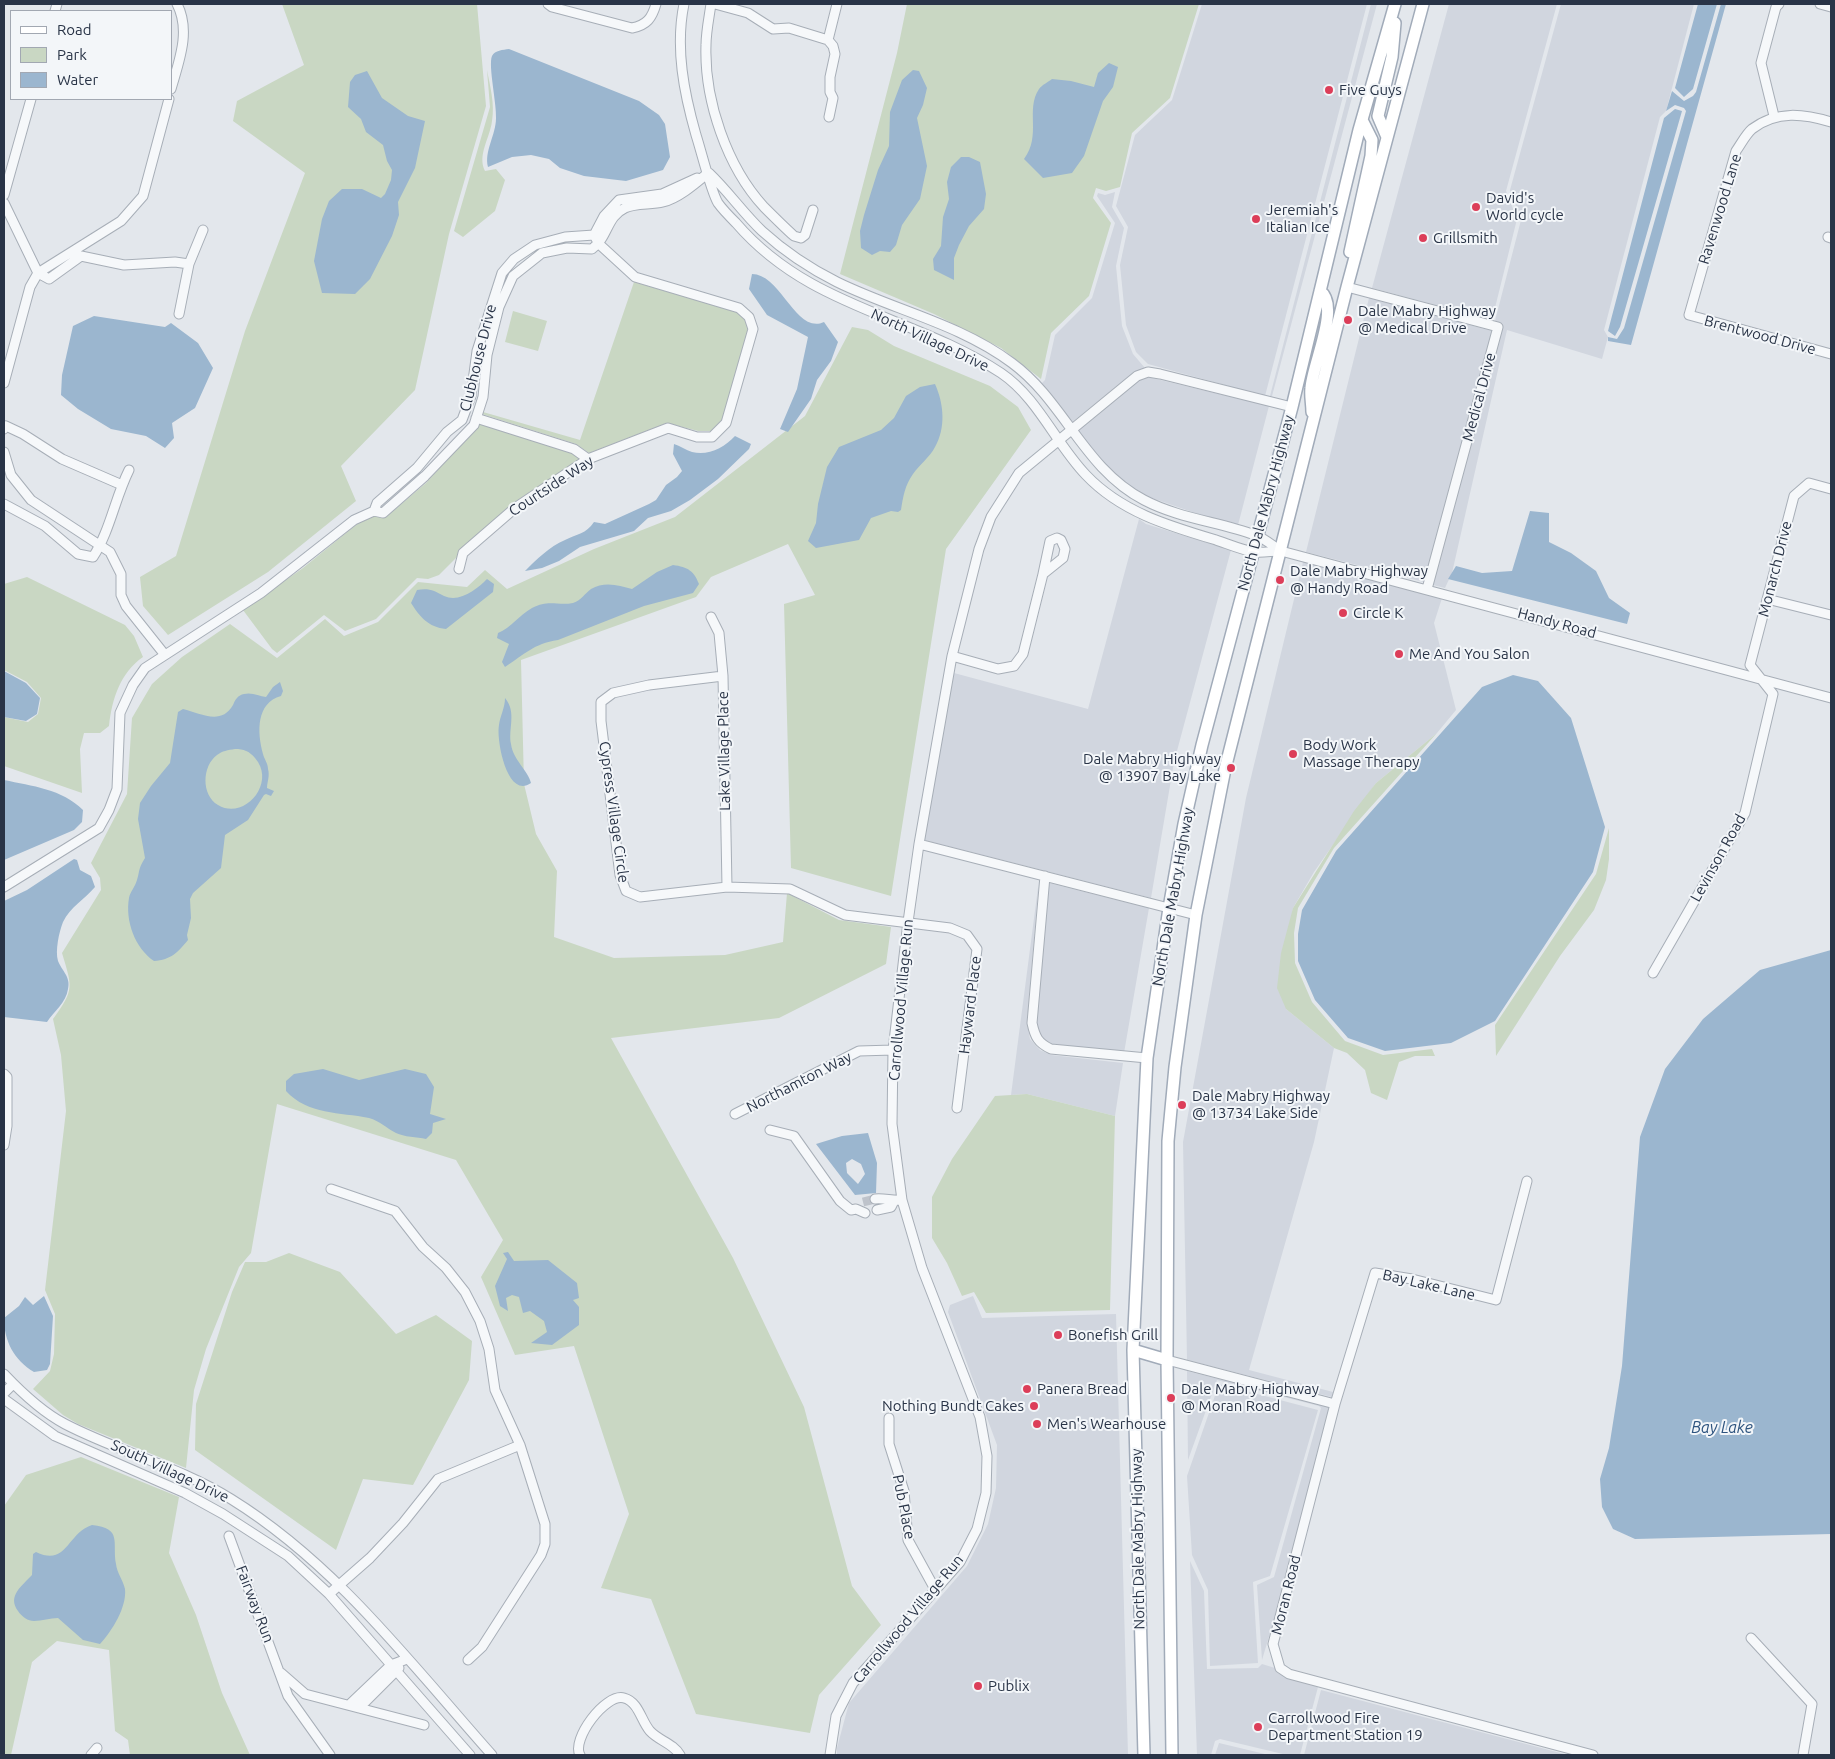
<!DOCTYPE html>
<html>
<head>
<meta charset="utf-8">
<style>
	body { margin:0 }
	#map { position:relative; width:1835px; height:1759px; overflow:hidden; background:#e3e7ec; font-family:Ubuntu,sans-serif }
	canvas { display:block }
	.frame { position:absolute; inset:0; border:5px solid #293447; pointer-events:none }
	.legend { position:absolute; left:10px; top:10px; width:162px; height:90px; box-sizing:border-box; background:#f3f6f9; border:1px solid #a2a8b2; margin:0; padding:6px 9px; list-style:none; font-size:15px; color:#293447 }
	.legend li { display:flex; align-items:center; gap:10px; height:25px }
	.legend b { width:25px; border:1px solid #a2a8b2 }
</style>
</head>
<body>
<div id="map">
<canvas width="1835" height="1759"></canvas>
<div class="frame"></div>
<ul class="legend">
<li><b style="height:6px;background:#fff"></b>Road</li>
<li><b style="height:14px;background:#c9d7c3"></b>Park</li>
<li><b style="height:14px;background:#9bb6cf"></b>Water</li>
</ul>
</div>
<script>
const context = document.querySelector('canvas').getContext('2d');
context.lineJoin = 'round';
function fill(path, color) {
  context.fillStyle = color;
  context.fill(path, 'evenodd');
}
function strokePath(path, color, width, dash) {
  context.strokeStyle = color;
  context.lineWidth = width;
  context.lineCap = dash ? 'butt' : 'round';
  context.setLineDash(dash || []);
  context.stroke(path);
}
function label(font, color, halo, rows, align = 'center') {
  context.font = font + ' Ubuntu,sans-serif';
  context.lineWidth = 4;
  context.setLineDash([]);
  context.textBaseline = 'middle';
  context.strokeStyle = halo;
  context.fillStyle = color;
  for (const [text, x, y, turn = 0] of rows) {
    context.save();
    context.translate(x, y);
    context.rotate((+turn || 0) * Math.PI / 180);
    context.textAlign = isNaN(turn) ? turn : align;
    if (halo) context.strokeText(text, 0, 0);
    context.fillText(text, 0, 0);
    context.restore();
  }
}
fill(new Path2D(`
	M1202 4H1367L1265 396 1148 364 1136 352 1126 325 1120 265 1128 227 1116 206 1135 135 1172 100Z
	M1371 4H1377L1272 396H1270Z
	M1449 4H1557L1506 191 1517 219 1492 320 1372 288Z
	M1561 4H1694L1666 111 1660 117 1604 330 1608 337 1602 359 1507 330 1452 573 1445 588 1433 585 1503 324 1495 321 1521 220 1510 190Z
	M1115 192 1112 207 1124 228 1116 266 1122 326 1133 354 1145 368 1134 372 1071 423 1041 384 1045 380 1055 335 1092 298 1115 223 1097 196 1098 193 1105 195Z
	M1369 298 1492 331 1424 582 1306 552Z
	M1148 377 1269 406 1238 525 1195 513 1146 496 1119 478 1100 461 1077 431 1138 380Z
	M1139 519 1146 524 1231 550 1174 762 1151 898 924 840 954 673 1088 709Z
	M1303 562 1442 598 1434 623 1456 710 1437 733 1376 783 1314 872 1293 908 1286 1009 1334 1048 1314 1142 1249 1370 1333 1392 1332 1397 1187 1360 1183 1142 1246 798Z
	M1039 880 1027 1023 1030 1039 1040 1050 1051 1055 1123 1063 1115 1116 1027 1094 1011 1095Z
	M1049 883 1149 908 1124 1053 1053 1044 1044 1040 1039 1034 1036 1023Z
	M973 1296 982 1318 1116 1314 1128 1755H837V1748L849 1703 967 1566 988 1524 996 1488 997 1445 948 1312 950 1305Z
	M1187 1371 1329 1407 1284 1586 1262 1660 1257 1585 1274 1577 1321 1408 1319 1406 1217 1380 1188 1460Z
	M1219 1384 1318 1410 1270 1576 1253 1582 1258 1663 1210 1666 1208 1590 1192 1555 1187 1476Z
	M1190 1561 1204 1591 1207 1669 1258 1668 1262 1664 1275 1668 1278 1673 1287 1678 1318 1687 1300 1755H1287L1220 1739 1215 1741 1211 1755H1197Z
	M1321 1690 1568 1755H1304Z
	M1219 1743 1269 1755H1215Z`), '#d1d6df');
fill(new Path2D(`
	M282 4H477L486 106 449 234 415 390 341 466 356 501 268 572 168 635 143 606 140 577 176 556 245 331 305 173 233 121 237 101 304 65Z
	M907 4H1199L1170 98 1132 133 1120 187 1106 191 1096 188 1093 198 1111 223 1089 296 1051 333 1041 379 1001 348 934 314 840 274 897 53Z
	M487 70C490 86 495 104 492 121 490 138 477 155 485 171L496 169 505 180 495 211 463 237 454 231 490 107Z
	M634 282 737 312 745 320 748 329 722 420 711 431H698L667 423 589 453 576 444 482 414 483 412 580 440Z
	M513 311 547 321 538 351 505 342Z
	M852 327 868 330 894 346 990 386 1018 407 1031 430 946 549 891 896 791 868 784 604 815 595 788 544 711 577 696 597 521 660 524 784 536 834 557 871 554 937 614 958 725 955 783 942 787 893 839 920 891 927 886 964 779 1018 611 1038 733 1258 804 1407 852 1586 881 1625 819 1695 810 1733 696 1714 651 1599 601 1588 629 1514 574 1346 515 1355 481 1277 503 1240 456 1160 277 1104 251 1253 239 1267 206 1349 194 1390 186 1468 78 1424 63 1415 33 1389 50 1371 54 1354 55 1314 45 1290 66 1111 61 1055 53 1019C75 989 72 987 62 953L101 890 100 878 91 863 127 794 132 718 152 684 182 657 230 624 277 658 325 619 344 636 378 622 418 582 467 587 485 570 507 589 594 549 675 517 805 416Z
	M479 424 572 453 580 459 512 504 461 549 457 557 439 575 428 579 417 578 376 619 345 631 324 615 277 653 272 649 243 610 303 568 357 524 374 516 386 517 426 483Z
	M27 577 125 625 134 636 143 657C120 673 112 699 109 726L100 733H84L80 749 82 793 4 766V717L28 722 38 714 41 698 27 682 4 670V584Z
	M1437 733 1334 848 1298 908 1294 933 1295 963 1312 1002 1345 1041 1383 1055 1432 1049 1435 1056H1415L1399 1062 1387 1100 1371 1093 1365 1070 1347 1053 1334 1048 1286 1009 1277 988 1281 953 1293 908 1354 811 1376 783Z
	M1609 828V859L1606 880 1594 910 1560 956 1496 1056 1495 1025 1596 874Z
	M1027 1094 1115 1116 1110 1310 986 1313 974 1292 962 1296 947 1263 932 1238V1197L952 1159 995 1096Z
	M289 1253 340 1272 396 1334 436 1315 472 1341 469 1380 413 1485 363 1479 336 1550 195 1450 196 1404 232 1292 245 1262H266Z
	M81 1457 179 1497 169 1553 196 1615 222 1693 250 1755H130L128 1740 115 1731 109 1650 57 1641 32 1662 11 1755H4V1506L26 1475Z`), '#c9d7c3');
fill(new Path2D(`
	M1698 4H1717L1693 89 1684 97 1675 88Z
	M1721 4H1726L1631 345 1608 341V337L1617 339 1624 328 1686 111 1684 108 1675 105 1666 111 1672 91 1684 101 1693 96 1696 92Z
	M509 49 639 101 659 115 665 124 670 157 663 170 626 181 584 176 560 168 549 159 531 155 512 157 488 167C484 151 496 135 496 118 497 105 488 65 492 56 495 50 503 50 509 49Z
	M1109 63 1118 67 1113 87 1103 101 1084 156 1072 173 1043 178 1024 159C1042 135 1025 110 1039 89 1042 85 1048 82 1052 79L1071 81 1094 87 1098 73Z
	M913 70 919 71 927 88 923 105 917 118 927 166 920 199 902 225 896 245 890 252 880 251 872 255 861 248 860 231 864 215 878 170 889 146 890 112 902 80Z
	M367 71 382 98 408 116 425 121 415 168 398 202 399 215 392 236 370 279 355 294 322 293 314 261 322 219 329 201 342 189H362L381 198 385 194 391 180 392 170 387 161 383 145 366 132 361 119 348 107 350 82 355 75Z
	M1675 109 1682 111 1620 327 1615 336 1608 331 1664 118Z
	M961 157H969L980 162 986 194 984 209 969 226 959 245 954 258V280L934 270 933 259 941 246 943 217 949 199 947 182 951 167Z
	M752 274C781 274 796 335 824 322L838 342 831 361 817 380 811 399 788 432 780 429 797 389 808 337 767 315 749 289Z
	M94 316 165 327 171 323 198 343 213 368 195 408 172 423 174 438 165 448 146 436 111 429 78 409 61 395 62 375 73 326Z
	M935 384C944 404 946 428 935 447 930 457 919 465 913 474 905 485 903 497 901 510L898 512 891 511 871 518 859 540 816 548 808 541 816 523 818 504 827 467 839 447 881 430 894 418 906 396 920 387Z
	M735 436 751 444 749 449 718 479 690 500 671 511 648 518 634 531 580 547 559 561 542 568 525 571C537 559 549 547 565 540 577 534 586 534 594 522L605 524 649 504 656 500 666 485 677 477 682 471 673 454 674 444C680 446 686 450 692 452 708 456 724 448 735 436Z
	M1530 511 1549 513V542L1571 553 1596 571 1609 598 1630 613 1627 624 1448 579 1456 566 1482 573 1512 571Z
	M673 565C688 567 694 571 699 584L693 593 644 606 558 640C533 644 525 654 505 667L502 662 509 644 497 638 498 633C511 628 519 615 532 608 549 599 557 606 573 603 582 600 584 594 591 589 604 581 619 585 632 589L657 572Z
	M487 579 494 584 493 592 446 629C428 627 420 617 411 603L417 590C430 588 434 591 444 596 460 603 477 589 487 579Z
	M4 671 26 683 40 698 37 714 26 721 4 717Z
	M1513 675 1538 681 1571 718 1605 827 1593 872 1495 1021 1451 1043 1385 1051 1348 1038 1315 1000 1298 961V934L1302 910 1336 851 1482 687Z
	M280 682 283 691 281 696C256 703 257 732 263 754 264 759 268 763 268 769 270 776 267 782 267 788L274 791 271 796 266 794 264 795 248 820 225 835 221 868 193 893 190 899 191 918 187 935 188 940C178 952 171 960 154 961 135 948 125 921 129 898 130 892 135 887 137 880 140 870 138 869 145 858L138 819 140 803 151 786 170 763 178 712 183 709C200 713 221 726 233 705 235 700 238 695 244 694 252 692 259 696 266 697L273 687ZM235 749C244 749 249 751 255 758 277 783 244 821 218 805 201 795 202 766 217 755 222 751 228 750 235 749Z
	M505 698C517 712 508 729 511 744 513 760 528 770 531 783 507 800 496 739 499 725 500 716 505 708 505 698Z
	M4 780C32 786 62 789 83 810L82 822 74 830 4 860Z
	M74 859 77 860 80 870 91 876 95 887C85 899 70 907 63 922 59 932 55 951 58 961 62 971 71 977 68 989 66 1003 54 1011 47 1022L4 1017V901L27 890Z
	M1831 950V1534L1635 1539 1613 1529 1602 1507 1600 1479 1609 1448 1622 1366 1640 1137 1665 1069 1703 1019 1760 970Z
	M323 1069 359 1080 405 1069 426 1074 434 1087 430 1114 446 1119 433 1123 432 1133 426 1139C417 1137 404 1137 396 1133 386 1128 380 1121 369 1118 340 1112 308 1115 286 1091V1081L294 1074Z
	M868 1133 877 1163 876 1193 855 1195 816 1144 842 1136ZM852 1159 861 1164 865 1174 858 1184 847 1173 846 1163Z
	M508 1252 514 1261 548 1260 577 1283 579 1298 573 1300 579 1307V1325L552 1345 531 1343 547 1332 544 1321 530 1311 523 1313 519 1297 512 1295 506 1298 508 1311 500 1306 495 1286 507 1259 503 1253Z
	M44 1296 53 1316 50 1364 47 1370 34 1372C14 1360 4 1341 4 1318L19 1306 25 1297 33 1305Z
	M92 1525C123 1528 112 1543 116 1564 117 1573 123 1580 125 1589 127 1607 112 1631 100 1644L83 1640 58 1618C50 1618 42 1621 34 1621 28 1621 22 1617 18 1611 7 1596 22 1586 32 1575L33 1554 36 1552C67 1567 67 1533 92 1525Z`), '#9bb6cf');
strokePath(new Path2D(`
	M863 1202 875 1199`), '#bec3cb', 9, [9, 4.5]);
const minor = new Path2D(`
	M548 4 552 7 632 28C647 25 652 18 656 4
	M684 4C675 48 684 93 696 135 701 150 711 192 718 203 723 210 730 217 736 223 810 309 913 315 1001 373 1038 398 1056 444 1086 475 1121 512 1169 526 1216 540 1228 544 1242 550 1254 552 1263 553 1272 551 1281 551L1831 698
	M711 4C709 18 706 32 706 45 704 100 727 167 764 207 774 217 784 227 794 236L801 238 805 235 813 210
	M715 4 748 13 773 29 789 28 828 40
	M1820 4 1831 7
	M55 11 57 4
	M171 89C179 61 191 31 177 4
	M1774 116 1761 63 1776 7 1779 4
	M829 117 833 98 830 92V77L835 54 833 46 828 40 837 4
	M1831 122C1804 114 1777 110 1752 129 1746 134 1741 144 1736 151L1689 315 1831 354
	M709 173C728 191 743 213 762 231 784 251 811 269 837 282 894 310 960 324 1012 363 1064 401 1084 469 1144 500 1178 518 1219 522 1255 535 1264 538 1273 546 1281 551
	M4 195 31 99
	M4 203 38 273 49 279 81 256 124 265 175 262 189 264 203 230
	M1828 237 1831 238
	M1347 287 1498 327 1427 589
	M179 314 189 264
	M4 383 30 287 38 273 121 221 143 196 169 99
	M476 418 574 449 588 459
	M4 429 6 426 23 434 62 459 122 485
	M4 452 11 475 31 500 110 552 121 574V595L126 606 165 655
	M4 504 45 526 78 554 93 557C110 531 115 498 129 470
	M374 511 377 503 417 468 447 432 462 420 471 396 477 351 502 273 514 259 535 245 565 237 594 235 604 216 619 200 662 194 697 178
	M459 569 463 553 515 508 588 459 668 428 697 437H712L726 423 753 329 749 317 739 308 635 277 599 244 594 235
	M1767 599 1831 615
	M711 617 719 633 723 676 727 887
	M952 656 998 669 1014 666 1023 654 1043 574 1063 558 1065 549 1061 540 1057 538 1050 541 1043 574
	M723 676 649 685 613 693 601 702V721L620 875 626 891 640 897 727 887 790 889 845 915 950 928 967 935 977 949 957 1108
	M919 844 1196 915
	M1045 876 1032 1023C1035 1037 1038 1043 1051 1049L1147 1058
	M4 887 99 828 109 810 117 789 120 713 133 685 145 668 261 593 354 520 374 511 383 513 425 476 474 425 483 397 487 355 499 307 513 276 542 253 567 248 592 249C609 236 606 217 625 208 635 203 651 205 663 202 679 198 696 183 708 173
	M1653 973 1745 813 1773 694 1750 665 1794 496 1809 483 1831 489
	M4 1074 7 1077V1126L4 1145
	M735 1114 859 1051 893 1050
	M770 1130 794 1136 840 1201 851 1210 856 1209 865 1213
	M1527 1181 1496 1300 1412 1279 1375 1273 1335 1404 1273 1644 1280 1668 1289 1674 1593 1755
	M331 1189 395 1211 423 1247 446 1268 465 1292 480 1321 489 1349 495 1390 520 1445 545 1524V1544L541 1555 482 1647 468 1660
	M875 1199C885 1198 892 1201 902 1200
	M877 1210 891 1207 894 1201
	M1167 1360 1335 1404
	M4 1374C22 1393 42 1412 65 1424 119 1452 180 1467 231 1499 336 1564 411 1664 492 1755
	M4 1393 13 1384
	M4 1399 55 1436 185 1493 223 1514 288 1556 329 1594 470 1755
	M889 1418V1444L904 1491 908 1540 936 1591
	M229 1536 288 1696 330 1755
	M329 1594 370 1558 403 1523 438 1479 520 1445
	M1751 1638 1812 1704 1803 1755
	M281 1673 305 1694 424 1725
	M349 1705 391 1665 407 1659
	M359 1708 399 1668
	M91 1755 97 1748
	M580 1755C571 1740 605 1693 624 1698 639 1702 641 1721 650 1731 659 1741 673 1743 680 1755
	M830 1755 836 1716 853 1683 960 1562 977 1529 986 1493 987 1456 980 1417 922 1268 902 1200 892 1124 893 1050 908 922 919 844 952 656 979 549 991 517 1019 473 1137 376 1148 372 1160 374 1292 407`);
const major = new Path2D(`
	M1387 137 1378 116 1392 57 1395 23
	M1350 252 1371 156 1372 140 1362 120
	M1312 412C1312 404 1310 396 1311 388 1312 365 1341 306 1320 291
	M1133 1350 1167 1360
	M1144 1755 1133 1350 1147 1058 1169 908 1184 824 1202 745 1292 407 1359 130 1395 4
	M1172 1755 1167 1360 1168 1141 1175 1067 1196 915 1225 769 1347 287 1423 4`);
strokePath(minor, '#a7aeb7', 11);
strokePath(major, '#a1abb9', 14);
strokePath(minor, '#f6f8fa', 9);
strokePath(major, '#fff', 11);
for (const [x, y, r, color] of [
	[1329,90,5,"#dc3e59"],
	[1476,207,5,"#dc3e59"],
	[1256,219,5,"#dc3e59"],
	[1423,238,5,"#dc3e59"],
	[1348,320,5,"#dc3e59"],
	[1280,580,5,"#dc3e59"],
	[1343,613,5,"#dc3e59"],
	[1399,654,5,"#dc3e59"],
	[1293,754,5,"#dc3e59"],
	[1231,768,5,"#dc3e59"],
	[1182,1105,5,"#dc3e59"],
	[1058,1335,5,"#dc3e59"],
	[1027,1389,5,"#dc3e59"],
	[1171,1398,5,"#dc3e59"],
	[1034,1406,5,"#dc3e59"],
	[1037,1424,5,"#dc3e59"],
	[978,1686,5,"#dc3e59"],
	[1258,1727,5,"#dc3e59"]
]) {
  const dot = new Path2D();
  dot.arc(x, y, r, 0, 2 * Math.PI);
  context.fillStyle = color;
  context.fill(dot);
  strokePath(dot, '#f3f6f9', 2);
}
label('15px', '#293447', '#f3f6f9', [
	["Five Guys",1339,90],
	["David's",1486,198],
	["World cycle",1486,215],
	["Jeremiah's",1266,210],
	["Italian Ice",1266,227],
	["Grillsmith",1433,238],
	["Dale Mabry Highway",1358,311],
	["@ Medical Drive",1358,328],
	["Dale Mabry Highway",1290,571],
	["@ Handy Road",1290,588],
	["Circle K",1353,613],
	["Me And You Salon",1409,654],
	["Body Work",1303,745],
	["Massage Therapy",1303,762],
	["Dale Mabry Highway",1221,759,"right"],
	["@ 13907 Bay Lake",1221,776,"right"],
	["Dale Mabry Highway",1192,1096],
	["@ 13734 Lake Side",1192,1113],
	["Bonefish Grill",1068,1335],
	["Panera Bread",1037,1389],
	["Dale Mabry Highway",1181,1389],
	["@ Moran Road",1181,1406],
	["Nothing Bundt Cakes",1024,1406,"right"],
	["Men's Wearhouse",1047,1424],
	["Publix",988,1686],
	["Carrollwood Fire",1268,1718],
	["Department Station 19",1268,1735]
], 'left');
label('15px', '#293447', '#f3f6f9', [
	["Ravenwood Lane",1720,209,-73],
	["Brentwood Drive",1760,335,15],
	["North Village Drive",930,340,25],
	["Clubhouse Drive",478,358,-76],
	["Medical Drive",1479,397,-75],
	["Courtside Way",551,486,-33],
	["North Dale Mabry Highway",1266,503,-75],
	["Monarch Drive",1775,569,-76],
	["Handy Road",1557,623,15],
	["Lake Village Place",724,751,-91],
	["Cypress Village Circle",614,812,82],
	["Levinson Road",1718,858,-61],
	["North Dale Mabry Highway",1173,897,-80],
	["Carrollwood Village Run",901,1000,-85],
	["Hayward Place",970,1005,-83],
	["Northamton Way",799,1082,-27],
	["Bay Lake Lane",1429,1285,13],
	["South Village Drive",170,1471,25],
	["Pub Place",904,1507,79],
	["North Dale Mabry Highway",1138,1539,-91],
	["Moran Road",1286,1595,-76],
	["Fairway Run",255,1604,69],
	["Carrollwood Village Run",908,1619,-50]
]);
label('italic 16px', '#2e547f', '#f3f6f9', [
	["Bay Lake",1722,1428]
]);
</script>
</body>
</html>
